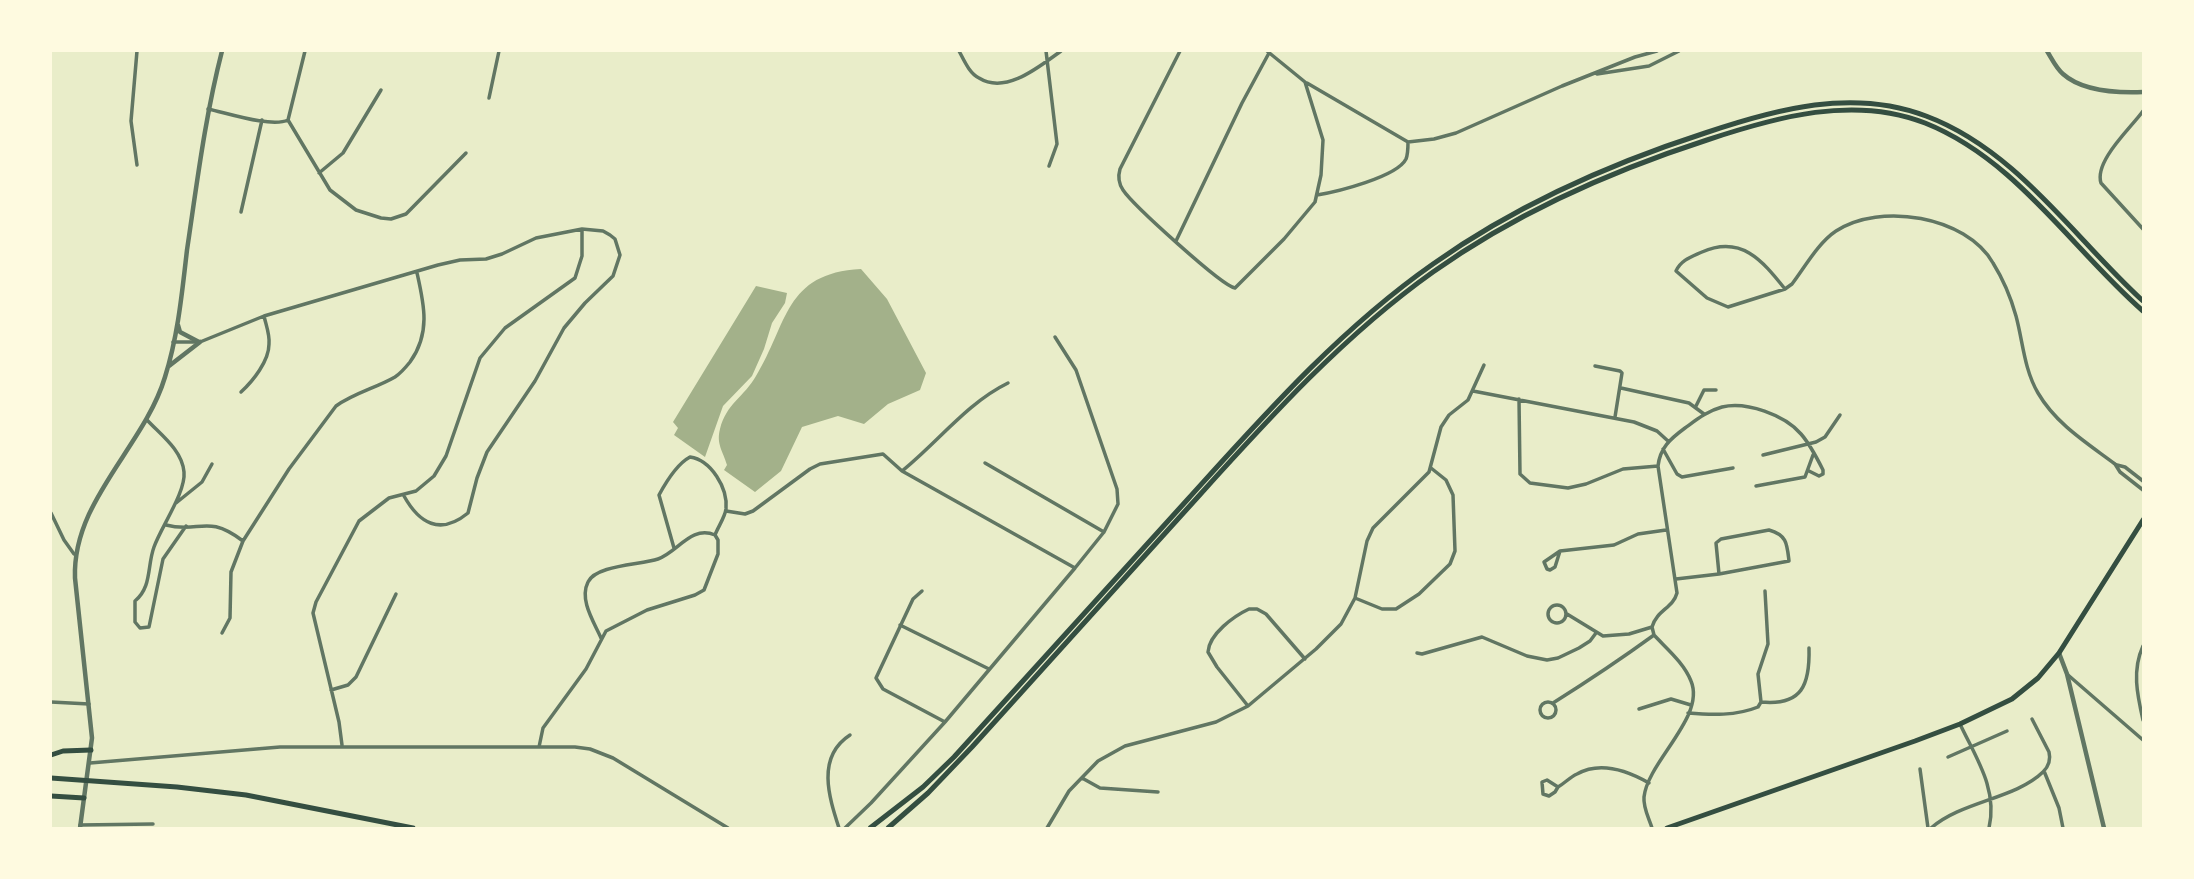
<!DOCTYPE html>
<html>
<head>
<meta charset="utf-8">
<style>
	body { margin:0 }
	#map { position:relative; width:2194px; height:879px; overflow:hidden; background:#e9edc9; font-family:"Fira Sans Condensed",sans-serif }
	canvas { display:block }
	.frame { position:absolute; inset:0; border:52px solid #fefae0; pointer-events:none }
</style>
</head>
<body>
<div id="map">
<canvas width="2194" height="879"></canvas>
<div class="frame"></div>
</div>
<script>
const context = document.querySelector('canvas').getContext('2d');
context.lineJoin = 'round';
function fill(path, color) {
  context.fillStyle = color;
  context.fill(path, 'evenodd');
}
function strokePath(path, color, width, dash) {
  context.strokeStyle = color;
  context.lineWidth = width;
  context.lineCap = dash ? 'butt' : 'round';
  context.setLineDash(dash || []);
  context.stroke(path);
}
fill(new Path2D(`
	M861 269 887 299 926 373 920 390 888 404 864 424 838 416 802 427 781 471 755 492 724 470 727 465C723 451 716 444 720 429 726 404 744 397 756 376 788 324 784 273 861 269Z
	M756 286 787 293 785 303 772 323 764 349 752 376 723 406 705 457 674 435 678 428 673 422Z`), '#a3b18a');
strokePath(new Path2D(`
	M959 51C964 60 969 73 979 78 1006 95 1040 66 1061 51
	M1046 51 1057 144 1049 166
	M1180 51 1120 169C1118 176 1119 184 1123 190 1133 205 1222 286 1235 288L1284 239 1315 202 1321 175 1323 140 1305 82 1267 51
	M1597 74 1649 66 1679 51
	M1307 83 1408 142
	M489 98 499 51
	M208 109C227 113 272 128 288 120
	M2143 111C2131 128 2094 161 2101 183L2143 229
	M288 120 330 190 356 210 381 218 391 219 406 214 466 153
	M288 120 305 51
	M1408 142 1434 139 1456 133 1562 86 1635 57 1657 51
	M137 165 131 121 137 51
	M319 173 343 153 381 90
	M1317 195C1336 192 1397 177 1406 159 1408 154 1408 147 1408 142
	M241 212 262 120
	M1176 241 1242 103 1269 53
	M1785 289C1762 260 1741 235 1702 252 1691 257 1681 260 1676 271L1707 298 1728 307 1785 289 1792 284C1805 267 1818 243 1836 231 1880 202 1966 216 1993 263 2003 279 2011 298 2016 316 2023 342 2024 369 2038 393 2056 424 2087 443 2115 464L2120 472 2143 490
	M173 342H200L264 316 438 265 460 260 486 259 502 254 536 238 582 229 603 231 610 235 615 239 620 255 613 276 585 303 564 328 535 381 487 452 477 478 468 513C440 536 419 523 404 496
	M1595 366 1620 371 1622 373 1615 417
	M1621 388 1689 403 1704 414
	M1473 391 1634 422 1657 431 1668 441
	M241 392C253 381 269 361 269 344 270 335 266 325 264 316
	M1519 399 1520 474 1530 483 1568 488 1586 484 1623 469 1658 466
	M1696 406 1704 390H1716
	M147 420C161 435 182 450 184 472 186 492 161 527 154 547 147 566 152 587 135 601V622L140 628 149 627 163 559 186 526
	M1663 449 1677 474 1682 477 1733 468
	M1763 455 1816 442 1825 437 1840 415
	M985 463 1104 532
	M2117 465 2125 467 2143 481
	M902 471C938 442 967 403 1008 383
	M1756 486 1805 477 1813 455
	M176 503 202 482 212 464
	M726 511 745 514 753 511 810 469 820 464 883 454 902 471 1075 568
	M51 513 64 540 74 554
	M166 525C200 534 206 513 243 541
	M1769 530C1787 535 1787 544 1789 561L1719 574 1716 543 1721 539Z
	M674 548 659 495C666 482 677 464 690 457 711 460 728 488 726 509 725 517 718 527 715 535
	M1560 551 1614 545 1638 534 1666 530
	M1560 551 1555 567 1550 570 1547 569 1544 562Z
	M1676 579 1719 574
	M922 591 913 599 876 678 883 689 945 722
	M1355 598 1382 609H1396L1419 594 1450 564 1455 551 1453 495 1446 480 1431 468
	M1548 614a9 9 0 1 1 18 0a9 9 0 1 1-18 0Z
	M1567 614 1603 636 1629 634 1652 627
	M900 625 989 669
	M1652 627C1657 610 1673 608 1677 593L1658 466C1660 448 1670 439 1685 428 1696 420 1707 411 1722 407 1746 401 1785 415 1801 434 1808 442 1818 460 1823 470V474L1819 476 1809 471
	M1652 627 1654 635C1667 649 1684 663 1691 681 1706 717 1648 761 1644 797 1643 808 1649 818 1652 828
	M222 633 230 618 231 572 243 541 289 469 336 406C354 393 376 388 395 377 401 373 406 367 410 362 431 333 424 304 417 273
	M2143 646C2132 670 2137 694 2143 720
	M1417 653 1422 654 1482 637 1527 656 1547 660 1558 658 1579 648 1590 641 1596 633
	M2068 675 2143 740
	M331 690 348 685 356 677 396 594
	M51 702 89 704
	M1761 702 1758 674 1768 644 1765 591
	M1761 702C1802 706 1810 685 1809 648
	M1540 710a8 8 0 1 1 16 0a8 8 0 1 1-16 0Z
	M1553 703C1588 681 1621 659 1654 635
	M1248 706 1217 667 1208 652C1209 634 1234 616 1249 609H1257L1266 614 1305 659
	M1639 709 1671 699 1691 705
	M1688 713C1711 715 1736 716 1758 707L1761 702
	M1960 724C1976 758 1998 789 1989 828
	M342 745 339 722 313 613 316 602 359 521 389 498 416 491 434 476 446 456 480 358 505 328 575 278 582 256V229
	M539 747 543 728 586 669 606 631 647 610 695 595 704 590 718 554V540L715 535C691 525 678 552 658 559 640 565 596 565 588 582 579 600 594 622 601 638
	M1948 757 2007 731
	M90 763 280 747H575L590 749 613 758 728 828
	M1920 769 1928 828
	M2044 771 2059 808 2063 828
	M1082 778 1100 788 1158 792
	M1547 780 1558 787 1555 792 1549 796 1543 794 1542 782Z
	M1558 787C1565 783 1570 777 1577 774 1600 761 1628 771 1649 783
	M80 825 153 824
	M839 828C829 797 816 757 850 735
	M845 828 871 803 945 722 1075 568 1104 532 1118 504 1117 489 1076 370 1055 337
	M1047 828 1069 791 1098 761 1125 746 1216 722 1248 706 1316 649 1341 624 1355 598 1367 541 1373 528 1429 472 1441 427 1449 415 1468 400 1484 365
	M1931 828C1962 801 2015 799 2043 772 2048 767 2051 760 2049 752L2032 719`), '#617663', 3.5);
strokePath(new Path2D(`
	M2047 51C2052 59 2056 68 2063 74 2083 92 2118 93 2143 92
	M178 325 180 332 199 342
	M169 366 200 342
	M2059 653 2067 674 2104 828
	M80 828 92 738 75 578C72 501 144 447 165 377 178 336 182 293 187 250 197 183 205 117 222 51`), '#617663', 4.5);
strokePath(new Path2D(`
	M1667 828 1915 741 1960 724 2012 699 2038 678 2059 653 2143 520`), '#344e41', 5);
strokePath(new Path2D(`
	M51 755 63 751 91 750
	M51 778 177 787 246 795 413 828
	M51 796 84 798
	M870 828 923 787 954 757C1032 671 1110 585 1188 499 1264 415 1340 329 1433 264 1515 206 1609 164 1705 133 1776 109 1853 88 1926 116 2017 150 2074 238 2143 301
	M888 828 928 793 972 747C1044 668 1115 588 1187 509 1263 425 1340 338 1433 272 1516 213 1611 171 1707 140 1776 117 1854 95 1925 123 2016 159 2072 249 2143 311`), '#344e41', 5);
</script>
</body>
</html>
